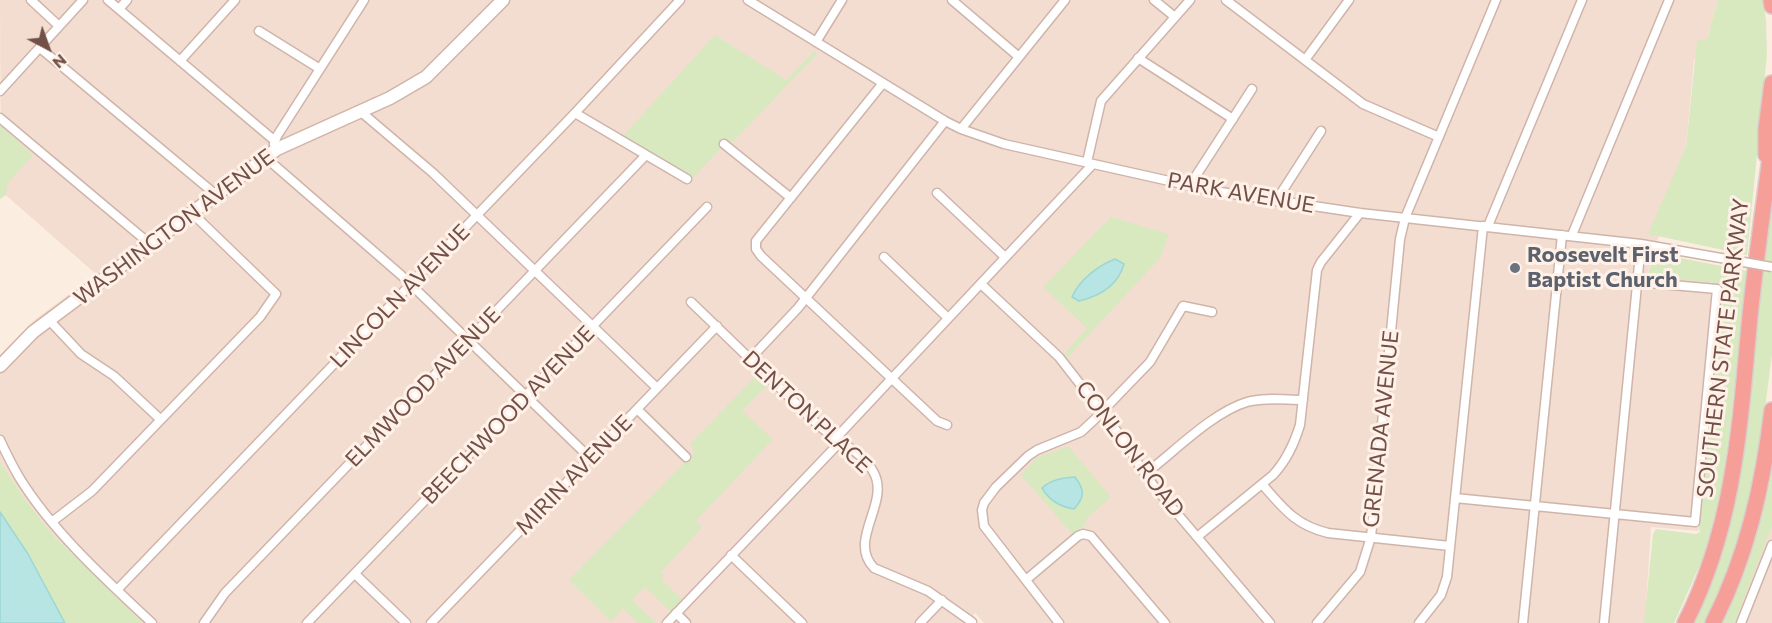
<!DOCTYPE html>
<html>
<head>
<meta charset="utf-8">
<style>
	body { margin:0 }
	#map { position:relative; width:1772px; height:623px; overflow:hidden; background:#fcede1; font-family:Commissioner,sans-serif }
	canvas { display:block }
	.north { position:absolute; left:18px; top:18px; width:60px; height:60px; -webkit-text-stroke:4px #fff1e7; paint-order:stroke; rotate:139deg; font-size:16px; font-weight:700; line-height:24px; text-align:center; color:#725048 }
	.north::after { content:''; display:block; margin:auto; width:21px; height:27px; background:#725048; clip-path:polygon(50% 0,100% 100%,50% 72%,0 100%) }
</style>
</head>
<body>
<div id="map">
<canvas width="1772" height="623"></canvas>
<div class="north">N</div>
</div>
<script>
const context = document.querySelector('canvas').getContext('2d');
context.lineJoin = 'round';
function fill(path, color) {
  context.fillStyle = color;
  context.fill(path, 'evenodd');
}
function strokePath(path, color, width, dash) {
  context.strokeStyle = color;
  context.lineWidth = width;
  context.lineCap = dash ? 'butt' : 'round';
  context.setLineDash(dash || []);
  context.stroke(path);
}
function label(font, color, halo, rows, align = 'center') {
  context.font = font + ' Commissioner,sans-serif';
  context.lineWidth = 6;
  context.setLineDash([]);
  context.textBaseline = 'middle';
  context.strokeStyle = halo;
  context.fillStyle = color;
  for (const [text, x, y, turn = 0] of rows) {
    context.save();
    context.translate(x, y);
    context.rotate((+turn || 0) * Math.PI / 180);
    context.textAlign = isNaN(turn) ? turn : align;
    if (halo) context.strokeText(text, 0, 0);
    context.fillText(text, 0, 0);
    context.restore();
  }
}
fill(new Path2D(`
	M0 0H1718L1707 39 1694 60 1686 147 1647 275 1725 284 1698 531 1651 527 1645 623H984L975 613 968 623H143L52 534 24 498 0 461V357L32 322 96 274 1 191Z
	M1772 526V623H1735L1764 545Z`), '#f3ddd0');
fill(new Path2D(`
	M1718 0H1763L1766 20 1767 54 1747 255 1648 234 1686 147 1697 41 1707 39Z
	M715 35 786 80 814 51 818 53 731 144 727 142 693 178 623 136Z
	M0 125 33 155 7 184 6 195 0 199Z
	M1772 191V355L1755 482 1739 546 1706 623H1691L1720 556 1740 476 1757 315Z
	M1111 217 1169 234 1160 258 1067 358 1064 354 1087 328 1043 287Z
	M1655 253 1747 271 1730 428 1722 486 1706 551 1674 623H1644L1653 534 1656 529 1696 534 1700 532 1698 525 1725 284 1647 276Z
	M760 372 770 383 742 411 773 439 696 521 702 528 661 572 664 575 661 579 684 601 672 613 645 587 632 600 656 623H638L623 608 611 621 569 580 695 452 690 444Z
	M1068 446 1111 497 1085 520 1087 523 1073 535 1021 475 1036 458Z
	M0 461 24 498 52 534 143 623H0Z
	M1772 469V526L1735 623H1721L1745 572 1768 491Z`), '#d8e9c0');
const water = new Path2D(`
	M1115 259 1124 264C1118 286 1100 296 1079 301L1072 297C1079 280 1099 265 1115 259Z
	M1075 477C1085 490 1085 497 1074 509 1061 507 1049 500 1042 488 1052 479 1063 478 1075 477Z
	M0 512 28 554 65 623H0Z`);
fill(water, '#b6e5e3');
strokePath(water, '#9dd6d5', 1.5);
const street = new Path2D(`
	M31 0 59 26
	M108 0 275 141
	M748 0 945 121 961 129 1004 144 1214 191 1360 213 1641 244 1738 261
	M952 0 1019 57
	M1154 0 1175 17
	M1226 0 1363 104 1439 137
	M119 9 127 0
	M259 31 320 69
	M816 42 842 0
	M40 48 215 194
	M1138 58 1233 119
	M1305 60 1349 0
	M180 61 235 0
	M883 83 756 241V249L761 256 937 421 947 425
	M0 91 83 0
	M360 111 433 173 657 388
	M575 113 687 179
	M0 118 150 244
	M961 129 1065 0
	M274 144 277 136 364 0
	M724 144 791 198
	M265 157 401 275 590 458
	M1087 162 1101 101 1190 0
	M1190 185 1252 89
	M937 193 1005 257
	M1276 201 1321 131
	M1488 226 1582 0
	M1572 235 1669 0
	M884 257 948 318
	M981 284 1059 357 1129 447 1139 465 1153 485 1270 623
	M691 302C721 331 750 359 780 388 794 401 808 416 823 429 840 443 863 452 874 473 890 504 847 540 874 568L928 591 972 622
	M49 320 81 354 114 376 160 419
	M750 359 798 308 945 121
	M637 409 686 457
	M836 438 1093 164
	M0 440C6 453 12 465 19 477 52 531 106 580 152 623
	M1145 474C1174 452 1213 412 1247 402 1265 397 1285 400 1303 400
	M1262 484C1283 508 1295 525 1328 533L1450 546
	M1455 498 1695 522 1717 289 1638 282
	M53 521 92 491 260 317 276 294 192 213
	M1197 537 1273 475C1287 460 1294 444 1300 425L1317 270 1321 262 1360 213
	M731 555 802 623
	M355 574 406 623
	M1027 579 1078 536 1083 534 1091 536 1165 623
	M117 590 575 113 680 0
	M676 613 686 623
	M204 623 225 593 646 155
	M307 623 707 207
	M431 623 717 326
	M667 623 841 441
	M920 623 942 600
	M1059 623 984 526 982 510 984 503 996 487 1028 456 1037 450 1081 432 1095 419 1150 362 1183 306 1212 312
	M1317 623 1360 572 1371 537 1400 239 1405 218 1496 0
	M1419 623 1441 595 1447 577 1483 226
	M1523 623 1562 235
	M1604 623 1641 244
	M1741 623 1772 545`);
const secondary = new Path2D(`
	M0 366 33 332 277 149 390 98 426 77 503 0`);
const highway = new Path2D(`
	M1771 0 1772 6
	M1766 155V129L1772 83
	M1685 623C1735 525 1740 423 1750 316 1756 259 1764 201 1772 144
	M1713 623C1747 556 1763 485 1772 410`);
strokePath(street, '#cfb4ab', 11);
strokePath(secondary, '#d2b3a8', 15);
strokePath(highway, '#d8cecc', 18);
strokePath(street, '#fff', 8);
strokePath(secondary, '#fff', 12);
strokePath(highway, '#f69f98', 15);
const streetBridge = new Path2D(`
	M1738 261 1772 267`);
strokePath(streetBridge, '#cfb4ab', 11, []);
strokePath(streetBridge, '#fff', 8);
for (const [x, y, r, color] of [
	[1515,268,6,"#6b7280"]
]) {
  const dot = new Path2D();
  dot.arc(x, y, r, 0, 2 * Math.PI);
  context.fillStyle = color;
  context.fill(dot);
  strokePath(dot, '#fff1e7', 2);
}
label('22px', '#725048', '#fff1e7', [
	["PARK AVENUE",1241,193,10],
	["WASHINGTON AVENUE",174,227,-37],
	["LINCOLN AVENUE",400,296,-46],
	["SOUTHERN STATE PARKWAY",1723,348,-83],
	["ELMWOOD AVENUE",423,387,-46],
	["DENTON PLACE",807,412,43],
	["BEECHWOOD AVENUE",508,415,-46],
	["GRENADA AVENUE",1381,429,-84],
	["CONLON ROAD",1130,449,53],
	["MIRIN AVENUE",574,475,-46]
]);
label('bold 22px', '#5b616d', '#fff1e7', [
	["Roosevelt First",1527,255],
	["Baptist Church",1527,280]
], 'left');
</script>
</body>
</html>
